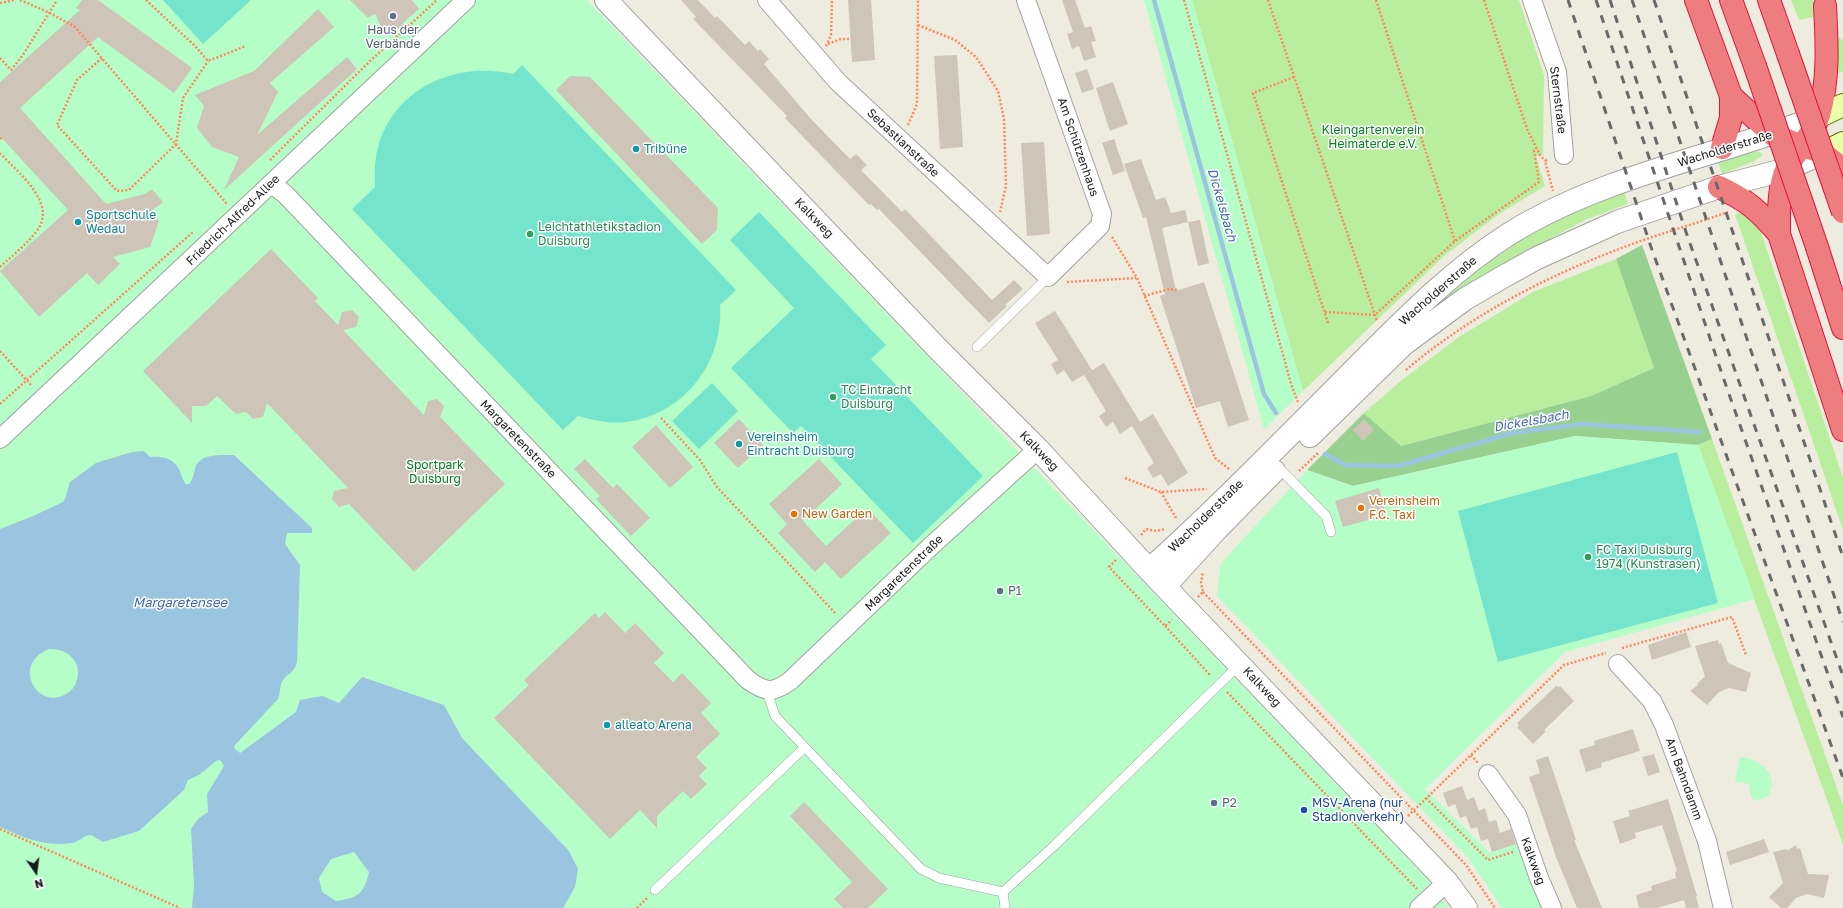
<!DOCTYPE html>
<html>
<head>
<meta charset="utf-8">
<style>
	body { margin:0 }
	#map { position:relative; width:1843px; height:908px; overflow:hidden; background:#eeebdf; font-family:"Golos Text",sans-serif }
	canvas { display:block }
	.north { position:absolute; left:16px; top:852px; width:40px; height:40px; -webkit-text-stroke:3px #fff; paint-order:stroke; rotate:166deg; font-size:11px; font-weight:700; line-height:16px; text-align:center; color:#1b1b1b }
	.north::after { content:''; display:block; margin:auto; width:14px; height:18px; background:#1b1b1b; clip-path:polygon(50% 0,100% 100%,50% 72%,0 100%) }
</style>
</head>
<body>
<div id="map">
<canvas width="1843" height="908"></canvas>
<div class="north">N</div>
</div>
<script>
const context = document.querySelector('canvas').getContext('2d');
context.lineJoin = 'round';
function fill(path, color) {
  context.fillStyle = color;
  context.fill(path, 'evenodd');
}
function strokePath(path, color, width, dash) {
  context.strokeStyle = color;
  context.lineWidth = width;
  context.lineCap = dash ? 'butt' : 'round';
  context.setLineDash(dash || []);
  context.stroke(path);
}
function label(font, color, halo, rows, align = 'center') {
  context.font = font + ' "Golos Text",sans-serif';
  context.lineWidth = 3;
  context.setLineDash([]);
  context.textBaseline = 'middle';
  context.strokeStyle = halo;
  context.fillStyle = color;
  for (const [text, x, y, turn = 0] of rows) {
    context.save();
    context.translate(x, y);
    context.rotate((+turn || 0) * Math.PI / 180);
    context.textAlign = isNaN(turn) ? turn : align;
    if (halo) context.strokeText(text, 0, 0);
    context.fillText(text, 0, 0);
    context.restore();
  }
}
fill(new Path2D(`
	M1192 0H1519L1544 75 1543 154 1536 156 1545 186 1499 214 1444 256 1303 391Z
	M1791 0H1813L1818 16 1799 20Z
	M1837 36 1843 41V71L1832 76Z
	M1750 152H1760L1762 156 1752 162 1722 174 1717 159Z
	M1623 189 1628 204 1587 219 1518 256 1469 284 1417 323 1465 276 1542 225Z
	M1740 213C1750 215 1754 221 1760 229L1843 478V530L1735 214Z
	M1616 259 1654 368 1591 396 1401 446 1364 413 1402 380 1459 337 1533 292Z
	M1712 439 1843 805V844L1698 445Z`), '#b9ee9e');
fill(new Path2D(`
	M1642 245 1712 439 1698 445 1575 436 1353 486 1307 470 1364 413 1401 446 1591 396 1654 368 1616 259Z`), '#98d18f');
fill(new Path2D(`
	M0 0H587L1427 879 1449 908H0Z
	M1144 0H1192L1303 391 1264 429Z
	M1575 436 1698 445 1755 599 1565 652 1425 789 1490 853 1517 844 1542 908H1502L1469 859 1217 596 1220 564 1307 470 1353 486Z
	M1740 757C1754 758 1771 768 1772 783 1772 787 1770 792 1768 796L1756 801 1751 797 1749 784 1735 781Z`), '#b5fec7');
fill(new Path2D(`
	M163 0H251L203 44Z
	M522 65 736 290 720 305C724 362 684 415 626 422 609 424 593 420 578 416L563 430 352 209 375 187C375 177 374 167 376 157 387 91 453 60 513 74Z
	M759 212 886 345 871 359 983 476 913 543 801 426 793 433 731 368 794 308 730 240Z
	M712 383 738 411 699 449 672 421Z
	M1677 452 1718 603 1498 662 1458 511Z`), '#74e5cc');
fill(new Path2D(`
	M144 451 150 457C159 456 171 457 177 466 181 471 181 478 186 484H189C194 479 193 473 196 466 201 453 223 455 234 455L312 528V533H287L285 544 300 565 297 662C293 675 290 671 283 680 279 685 281 693 278 699L235 745 234 748 240 753 296 712 300 700 322 696 339 703 362 677 444 705 462 738 569 851 578 869 575 887 563 908H192L194 885 191 829 198 819 208 812 207 794 224 766 220 760 216 761 199 775 188 780 184 790 139 831 103 842 91 835C83 835 80 842 72 843 44 847 25 838 0 827V529L33 516 63 502 65 499 70 482 96 463 132 452ZM49 649C68 648 84 663 76 683 74 688 71 691 66 694 37 711 11 664 49 649ZM354 852 369 872C364 894 358 898 336 901L322 892 319 878 331 859Z`), '#9ac5e0');
strokePath(new Path2D(`
	M1154 0 1264 394 1276 413
	M1325 454 1345 465 1398 466 1512 433 1582 424 1700 432`), '#9ac5e0', 4.5);
fill(new Path2D(`
	M82 0H98L192 68 174 93 98 37 20 108 106 204 145 194 152 189 163 202 150 212 159 221 150 247 113 257 120 264 98 285 87 273 39 317 0 271 68 210 0 136V82L80 10 76 8Z
	M350 0H412L419 9 403 23 404 26 385 35 375 14 368 18Z
	M681 0H698L715 18 717 16 745 45 749 41 758 51 760 49 769 59 764 64 811 119 850 159 856 154 867 165 861 170 902 212 905 209 992 300 1014 280 1023 289 1005 305 1007 306 989 323 879 209 877 210 871 204 869 205 805 139 785 118 787 116 693 19 696 17Z
	M848 0H871L875 60 852 62Z
	M1062 0H1075L1085 28 1091 26 1096 41 1091 42 1096 57 1084 61 1079 46 1072 49 1067 34 1073 32Z
	M318 9 334 27 270 83 278 92 257 135 347 57 357 69 224 190 239 157 212 147 197 128 204 106 195 95 254 71Z
	M957 55 963 147 940 149 934 56Z
	M1087 69 1094 89 1082 93 1075 73Z
	M570 76 590 77 718 208 717 230 702 244 556 90Z
	M1113 82 1128 124 1110 131 1096 88Z
	M1114 139 1125 171 1113 175 1102 143Z
	M1044 142 1050 234 1027 236 1021 143Z
	M1141 159 1156 200 1165 197 1171 213 1185 210 1188 222 1162 228 1176 291 1204 282 1249 420 1228 427 1220 401 1196 408 1160 296 1165 294 1146 217 1143 218 1124 164Z
	M1200 220 1209 263 1198 266 1188 222Z
	M271 249 318 298 315 301 338 325 342 312 352 310 359 317 356 327 343 330 424 415 428 401 437 399 444 406 440 417 505 484 414 572 349 504 339 507 332 499 334 491 348 488 267 403 263 417 253 419 246 412 236 414 217 396 206 406H192V423L143 371Z
	M1055 311 1092 370 1072 382 1064 370 1057 375 1051 364 1058 360 1035 323Z
	M1104 363 1140 422 1153 414 1188 473 1168 486 1161 474 1153 478 1147 468 1154 463 1132 426 1120 434 1113 422 1106 427 1099 416 1106 411 1084 375Z
	M739 419 763 445 738 468 714 443Z
	M1364 419 1374 430 1363 441 1353 430Z
	M656 425 693 467 670 488 632 447Z
	M585 459 613 488 617 484 650 518 631 536 596 499 600 496 574 469Z
	M819 459 842 484 803 521 826 546 867 508 891 533 841 579 825 562 815 572 778 533 787 524 769 504Z
	M1379 488 1386 515 1343 527 1335 501Z
	M605 612 625 633 635 623 664 653 654 663 673 682 682 673 711 703 701 713 720 734 696 757 707 768 699 776 707 784 691 799 683 791 657 816V828L640 810 610 839 494 718 529 685 524 680 595 613 599 618Z
	M1686 632 1691 647 1652 660 1648 645Z
	M1718 640 1719 644 1721 643 1728 663 1751 673 1746 692 1729 688 1719 692 1707 705 1690 691 1698 685 1697 684 1705 676 1695 646Z
	M1557 685 1558 687 1560 686 1574 701 1544 730 1546 731 1533 744 1517 727 1519 725 1517 723Z
	M1633 729 1640 751 1601 763 1602 767 1586 772 1579 750 1595 745 1594 741Z
	M1654 754 1660 772 1648 776 1642 757Z
	M1548 756 1576 840H1574L1602 908H1577L1556 857 1529 777 1540 773 1536 760Z
	M1462 786 1467 800 1474 797 1479 811 1485 808 1489 822 1496 820 1500 833 1511 829 1516 844 1492 852 1488 839 1481 841 1477 827 1471 829 1466 816 1460 818 1455 804 1448 807 1443 793Z
	M1668 799 1697 896H1696L1699 908H1686L1684 900 1657 908H1639L1636 895 1652 890 1651 886 1676 878 1675 872 1677 871 1662 825 1635 833 1636 838 1620 844 1613 821 1630 816 1628 811Z
	M804 802 888 889 868 908H843L834 899 852 882 790 816Z
	M1764 839 1769 852 1730 865 1726 852Z
	M1796 845 1797 849 1800 848 1808 874 1829 875 1824 898 1807 894 1796 898 1787 908H1781L1769 897 1783 883 1773 852 1787 849V851Z`), '#cec5b8');
const service = new Path2D(`
	M977 347 1048 277
	M1278 467 1326 516 1331 532
	M767 691 775 716 921 869 939 878 1003 892 1005 908
	M655 890 804 748
	M1003 892 1055 845 1240 664`);
const minor = new Path2D(`
	M767 0 838 82 1048 277 1100 226 1102 214 1026 0
	M1532 0 1557 72 1564 155
	M272 184 285 194 748 680C765 692 772 694 790 681L930 547 1038 449
	M0 439 466 0
	M1618 664 1652 701 1664 725 1707 841 1723 908
	M1488 774 1517 815 1539 878 1552 908
	M1419 908 1447 882`);
const tertiary = new Path2D(`
	M606 0 939 350 1038 449 1149 570 1447 882 1466 908
	M1310 436 1404 344 1465 299 1501 278 1537 258 1617 222 1719 187 1787 169 1823 153
	M1149 570C1218 508 1283 441 1348 376 1399 325 1448 273 1509 234 1604 175 1716 157 1818 117
	M1165 586 1217 529 1274 471`);
const secondary = new Path2D(`
	M1818 117 1843 105
	M1823 153 1843 143`);
const motorway = new Path2D(`
	M1696 0 1731 96V118L1722 148
	M1731 0 1755 66
	M1769 0 1788 54
	M1825 6C1827 44 1829 79 1819 115 1813 135 1797 150 1787 168 1778 186 1779 214 1779 234L1843 430
	M1731 96 1773 135 1823 153 1843 169
	M1719 187C1748 201 1758 210 1779 234
	M1817 247 1843 328`);
strokePath(service, '#a2a2a2', 10);
strokePath(minor, '#a2a2a2', 20);
strokePath(tertiary, '#a2a2a2', 24);
strokePath(secondary, '#547300', 24);
strokePath(motorway, '#e4133a', 24);
strokePath(new Path2D(`
	M20 0 48 12 75 27 227 204
	M146 0 194 45 208 61 246 46
	M1184 0 1292 387 1298 402
	M1268 0 1377 321
	M1376 0 1455 241
	M1484 0 1527 129 1540 155 1545 161
	M0 3 15 0
	M918 25 955 40 976 57 998 91 1004 119 1006 186 1000 212
	M828 44 841 39H851
	M826 46 831 35 832 0
	M0 58 11 70 23 55 57 0
	M102 58 77 80 57 125 117 191 129 190 176 144 183 98 208 61
	M1294 77 1253 93 1328 323
	M908 125 917 104 918 0
	M0 139 2 137
	M0 153C18 173 59 204 36 232 26 245 12 256 0 267
	M270 160 370 61 437 0
	M1547 160 1545 161 1553 191
	M1112 237 1137 278 1215 458 1229 469
	M1067 282 1136 278
	M1144 296 1169 289 1178 290
	M1325 312 1375 315 1455 241 1539 182 1534 151 1537 149
	M0 351 32 386
	M1406 370C1468 317 1543 278 1619 249 1655 235 1692 225 1728 212
	M0 404 193 232
	M661 418 700 460 716 486 836 614
	M1299 471 1318 453
	M1125 478 1161 492 1207 489
	M1161 492 1176 518
	M1141 535 1146 529 1156 531 1165 529
	M1116 560 1109 567 1165 626 1172 620
	M1203 592 1466 865 1495 908
	M1198 597 1203 592 1201 583 1203 572
	M1165 626 1211 676
	M1622 648 1732 617 1746 655
	M1227 692 1417 889
	M1471 755 1478 763
	M1426 798 1488 860 1513 852
	M1408 816 1564 665 1606 653
	M0 829 180 908
	M637 908 648 897`), '#ff895e', 2.5, [2, 2]);
strokePath(service, '#fff', 9);
strokePath(minor, '#fff', 18);
strokePath(tertiary, '#fff', 22);
strokePath(secondary, '#edffab', 22);
strokePath(motorway, '#ee7d80', 22);
strokePath(new Path2D(`
	M1568 0 1651 247 1843 778
	M1596 0 1723 377 1843 717
	M1610 0 1686 232 1843 676
	M1632 0 1843 622
	M1654 0 1843 557`), '#696969', 3, [8, 8]);
const motorwayBridge = new Path2D(`
	M1788 54 1843 212
	M1755 66 1817 247`);
strokePath(motorwayBridge, '#e4133a', 24, []);
strokePath(motorwayBridge, '#ee7d80', 22);
for (const [x, y, r, color] of [
	[393,16,4,"#5c6f8a"],
	[636,149,4,"#0f9aa8"],
	[78,222,4,"#0f9aa8"],
	[530,234,4,"#2e9e5b"],
	[833,397,4,"#2e9e5b"],
	[739,444,4,"#0f9aa8"],
	[1361,508,4,"#e8710a"],
	[794,514,4,"#e8710a"],
	[1588,557,4,"#2e9e5b"],
	[1000,591,4,"#5c6f8a"],
	[607,725,4,"#0f9aa8"],
	[1214,803,4,"#5c6f8a"],
	[1304,810,4,"#1a4fb4"]
]) {
  const dot = new Path2D();
  dot.arc(x, y, r, 0, 2 * Math.PI);
  context.fillStyle = color;
  context.fill(dot);
  strokePath(dot, '#fff', 1.5);
}
label('12px', '#4e5e75', '#fff', [
	["Haus der",393,30,"center"],
	["Verbände",393,44,"center"],
	["P1",1008,591],
	["P2",1222,803]
], 'left');
label('12px', '#1b1b1b', '#fff', [
	["Sternstraße",1558,100,83],
	["Sebastianstraße",903,143,43],
	["Am Schützenhaus",1078,147,71],
	["Wacholderstraße",1725,149,-17],
	["Kalkweg",814,218,46],
	["Friedrich-Alfred-Allee",233,220,-44],
	["Wacholderstraße",1438,291,-41],
	["Margaretenstraße",518,439,46],
	["Kalkweg",1039,451,46],
	["Wacholderstraße",1206,516,-44],
	["Margaretenstraße",904,573,-44],
	["Kalkweg",1262,687,47],
	["Am Bahndamm",1684,779,70],
	["Kalkweg",1533,861,70]
]);
label('12px', '#018020', '#fff', [
	["Kleingartenverein",1373,130],
	["Heimaterde e.V.",1373,144],
	["Sportpark",435,465],
	["Duisburg",435,479]
]);
label('12px', '#0d838f', '#fff', [
	["Tribüne",644,149],
	["Sportschule",86,215],
	["Wedau",86,229],
	["Vereinsheim",747,437],
	["Eintracht Duisburg",747,451],
	["alleato Arena",615,725]
], 'left');
label('12px', '#27864d', '#fff', [
	["Leichtathletikstadion",538,227],
	["Duisburg",538,241],
	["TC Eintracht",841,390],
	["Duisburg",841,404],
	["FC Taxi Duisburg",1596,550],
	["1974 (Kunstrasen)",1596,564]
], 'left');
label('12px', '#c56008', '#fff', [
	["Vereinsheim",1369,501],
	["F.C. Taxi",1369,515],
	["New Garden",802,514]
], 'left');
label('12px', '#164399', '#fff', [
	["MSV-Arena (nur",1312,803],
	["Stadionverkehr)",1312,817]
], 'left');
label('italic 13px', '#4066b2', '#fff', [
	["Dickelsbach",1222,205,74],
	["Dickelsbach",1531,421,-10],
	["Margaretensee",180,603]
]);
</script>
</body>
</html>
